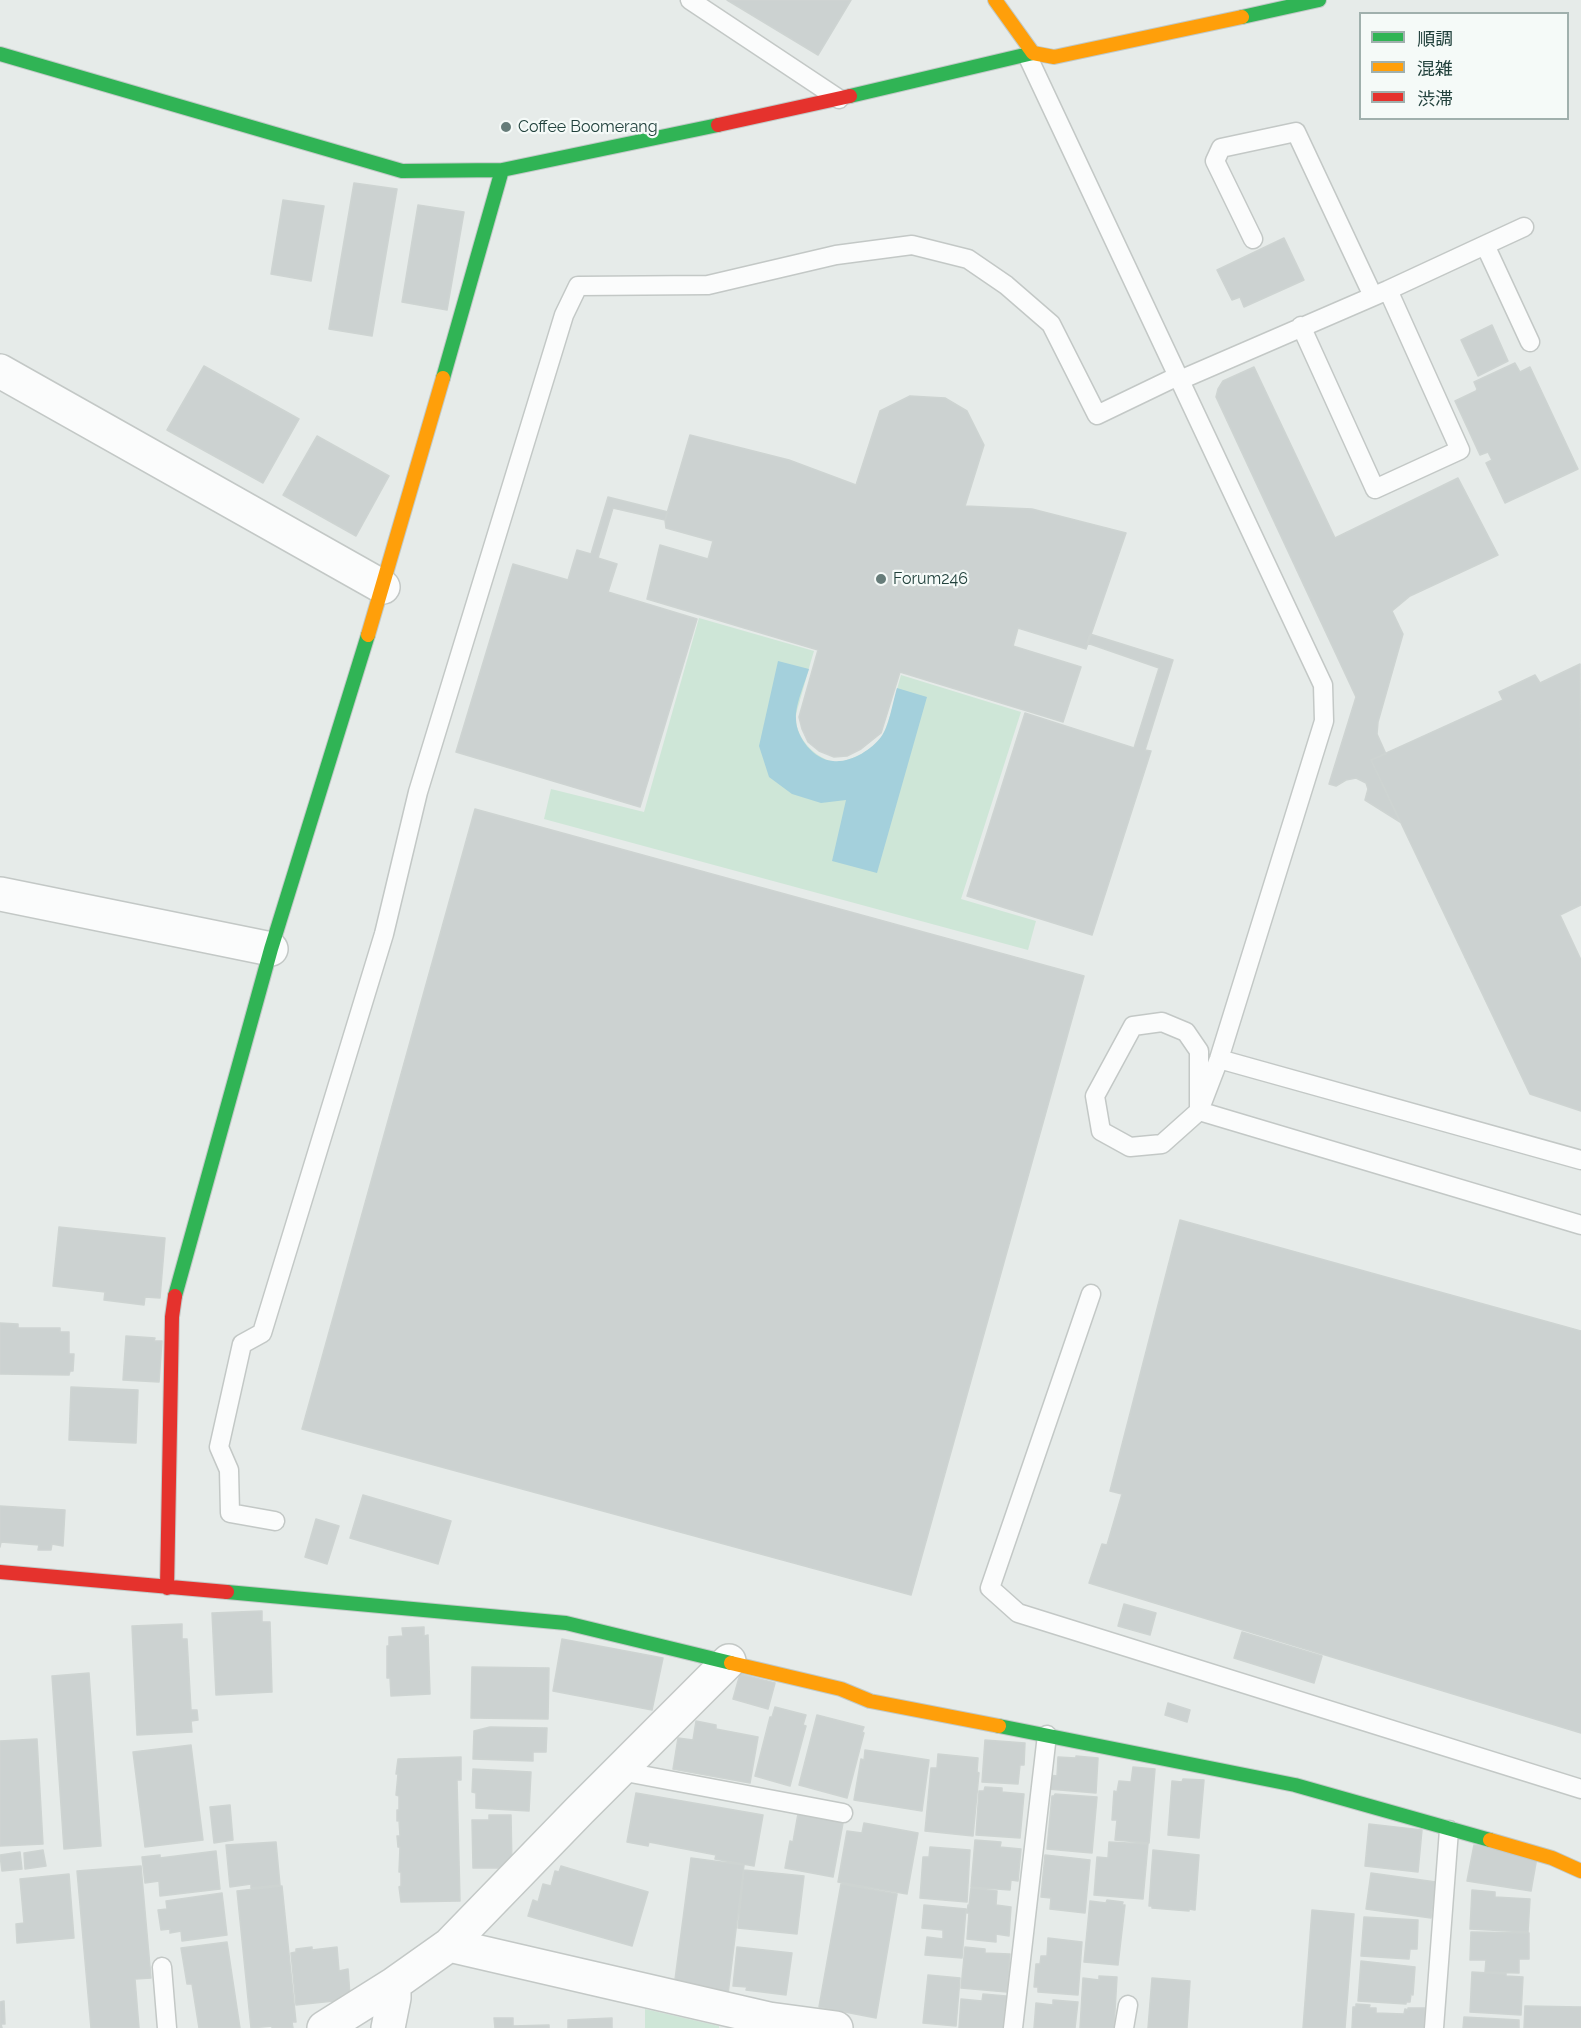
<!DOCTYPE html>
<html>
<head>
<meta charset="utf-8">
<style>
	body { margin:0 }
	#map { position:relative; width:1581px; height:2028px; overflow:hidden; background:#e6ebe9; font-family:Raleway,"Noto Sans JP",sans-serif }
	canvas { display:block }
	.legend { position:absolute; left:1359px; top:12px; width:210px; height:108px; box-sizing:border-box; background:#f5faf8; border:2px solid #a0b0ad; margin:0; padding:8px 10px; list-style:none; font-size:18px; color:#21413c }
	.legend li { display:flex; align-items:center; gap:12px; height:30px }
	.legend b { width:30px; border:2px solid #a0b0ad }
</style>
</head>
<body>
<div id="map">
<canvas width="1581" height="2028"></canvas>
<ul class="legend">
<li><b style="height:8px;background:#30b455"></b>順調</li>
<li><b style="height:8px;background:#ff9f0a"></b>混雑</li>
<li><b style="height:8px;background:#e5322d"></b>渋滞</li>
</ul>
</div>
<script>
const context = document.querySelector('canvas').getContext('2d');
context.lineJoin = 'round';
function fill(path, color) {
  context.fillStyle = color;
  context.fill(path, 'evenodd');
}
function strokePath(path, color, width, dash) {
  context.strokeStyle = color;
  context.lineWidth = width;
  context.lineCap = dash ? 'butt' : 'round';
  context.setLineDash(dash || []);
  context.stroke(path);
}
function label(font, color, halo, rows, align = 'center') {
  context.font = font + ' Raleway,sans-serif';
  context.lineWidth = 4.5;
  context.setLineDash([]);
  context.textBaseline = 'middle';
  context.strokeStyle = halo;
  context.fillStyle = color;
  for (const [text, x, y, turn = 0] of rows) {
    context.save();
    context.translate(x, y);
    context.rotate((+turn || 0) * Math.PI / 180);
    context.textAlign = isNaN(turn) ? turn : align;
    if (halo) context.strokeText(text, 0, 0);
    context.fillText(text, 0, 0);
    context.restore();
  }
}
fill(new Path2D(`
	M699 618 814 651C809 667 805 683 800 700 799 705 796 712 796 717 795 736 813 756 831 761 847 765 874 749 882 736 889 726 897 688 901 675L1021 712 961 899 1036 921 1028 950 544 819 551 789 644 812Z
	M645 2009 719 2026V2028H645Z`), '#cee6d7');
fill(new Path2D(`
	M778 661 809 669C805 683 795 705 796 719 796 737 814 760 833 761 851 763 871 750 881 737 889 727 893 701 897 688L927 697 877 873 832 861 846 800 821 803 792 794 769 777 759 746Z`), '#a4d0dc');
const building = new Path2D(`
	M727 0H851L818 55Z
	M354 183 397 189 372 336 329 329Z
	M283 200 324 206 311 281 271 274Z
	M418 205 464 212 447 310 402 302Z
	M1284 238 1304 280 1244 307 1240 297 1232 300 1217 270Z
	M1492 325 1508 361 1478 376 1461 340Z
	M1515 363 1520 372 1530 367 1578 469 1505 503 1486 463 1492 460 1488 452 1480 455 1455 401 1476 391 1477 389 1474 382Z
	M204 366 299 419 263 483 167 430Z
	M1254 367 1335 538 1458 478 1498 555 1410 596 1392 611 1403 634 1378 722 1377 734 1386 754 1371 760 1400 822 1365 800 1368 789 1366 783 1356 778 1346 780 1336 786 1329 784 1356 697 1216 397 1218 389 1223 381Z
	M910 396 945 398 967 411 984 445 965 506 1032 509 1126 533 1086 649 1018 628 1013 646 1081 667 1063 722 900 672 881 733 861 749 847 756 834 757 819 751 808 742 802 729 799 717 818 650 647 599 660 545 708 559 713 541 666 528 665 520 690 435 789 460 856 485 880 411Z
	M317 436 389 476 356 536 283 495Z
	M608 497 668 512 665 520 613 508 598 558 617 564 608 592 697 619 640 807 456 752 513 564 568 580 577 550 591 554Z
	M1090 634 1173 660 1145 750 1151 751 1092 935 967 896 1025 713 1134 748 1159 668 1087 643Z
	M1580 664 1581 905 1560 915 1581 960V1111L1530 1094 1371 760 1503 700 1499 692 1535 675 1540 683Z
	M475 809 1084 976 911 1595 302 1429Z
	M1180 1220 1581 1331V1733L1089 1583 1102 1544 1107 1545 1122 1494 1110 1491Z
	M59 1227 165 1238 160 1298 145 1297 144 1305 104 1300 105 1292 53 1286Z
	M0 1323 18 1324V1328H60V1332H69V1354H74L73 1371H70L69 1375 0 1374Z
	M126 1336 155 1338 154 1341H162L159 1382 123 1380Z
	M71 1387 138 1390 136 1443 69 1440Z
	M363 1495 451 1521 438 1564 350 1538Z
	M0 1506 65 1510 63 1546 52 1544 51 1550H38L39 1545 1 1542 0 1547Z
	M316 1519 339 1526 327 1564 305 1557Z
	M1124 1604 1156 1613 1150 1635 1118 1626Z
	M262 1611V1622H270L272 1692 216 1695 212 1613Z
	M182 1624V1639H187L191 1710H197L198 1720 191 1721 192 1732 137 1735 132 1626Z
	M424 1627V1636L428 1635 430 1694 391 1696 390 1678H387V1646H389V1637L403 1636 402 1628Z
	M1242 1632 1322 1656 1314 1683 1234 1658Z
	M562 1639 663 1658 652 1710 553 1691Z
	M472 1667 549 1668 548 1719 471 1718Z
	M89 1673 101 1846 64 1849 52 1676Z
	M740 1674 775 1683 768 1709 733 1699Z
	M1168 1703 1190 1710 1187 1722 1165 1715Z
	M775 1707 806 1715 803 1725 806 1726 790 1786 755 1776 770 1717H772Z
	M817 1715 864 1727 862 1732 864 1733 847 1798 799 1785Z
	M696 1721 716 1725V1729L758 1737 750 1783 673 1769 678 1738 693 1740Z
	M490 1727 547 1728 546 1752H533V1761L473 1759 474 1731Z
	M37 1739 43 1844 0 1846V1741Z
	M985 1740 1025 1743 1024 1765H1020L1018 1784 982 1782Z
	M191 1745 203 1840 145 1847 133 1752Z
	M865 1750 929 1760 922 1811 854 1800 861 1759 864 1760Z
	M938 1754 978 1758 977 1772 979 1773 973 1836 925 1831 931 1768H937Z
	M1076 1756 1098 1758 1096 1793 1048 1789 1049 1775 1057 1776 1058 1757 1076 1758Z
	M461 1757V1780H457L460 1901 401 1902 399 1887 401 1886V1872H399L400 1847H398L397 1836H400L399 1820 397 1821V1810H399V1796L396 1795 398 1774H396L398 1759Z
	M1133 1767 1155 1769 1149 1843 1115 1840 1117 1820H1112L1114 1791 1117 1792 1119 1781 1131 1782Z
	M473 1769 531 1772 529 1811 476 1808V1793L472 1792Z
	M1183 1779 1204 1780 1199 1838 1168 1835 1172 1781 1182 1782Z
	M985 1787 1002 1788V1792L1024 1794 1020 1838 976 1835 979 1791H984Z
	M636 1793 763 1815 754 1866 715 1859 716 1855 649 1842 648 1846 627 1842Z
	M1055 1794 1097 1797 1092 1853 1047 1849 1052 1796H1054Z
	M230 1805 233 1840 214 1843 210 1807Z
	M798 1814 843 1823 833 1877 785 1868 790 1841 793 1842Z
	M489 1815H511L512 1868H473L472 1820H489Z
	M864 1823 918 1833 907 1894 838 1882 847 1831 862 1833Z
	M1369 1824 1422 1830 1418 1872 1365 1866Z
	M975 1840 1001 1842 1000 1847 1021 1849 1018 1881 1011 1880 1010 1890 971 1887Z
	M276 1842 280 1885 251 1888V1884L230 1887 226 1845Z
	M1109 1842 1148 1844 1143 1899 1094 1895 1097 1857 1108 1858Z
	M1474 1845 1537 1857 1531 1891 1467 1881Z
	M930 1847 970 1850 967 1902 920 1898 923 1857H929Z
	M43 1850 46 1866 25 1869 24 1853Z
	M1153 1850 1199 1855 1195 1910 1189 1909V1911L1152 1908V1906H1149Z
	M216 1851 220 1889 160 1896 159 1881 145 1883 142 1857 160 1855V1858Z
	M20 1852 22 1869 2 1871 0 1855Z
	M1045 1855 1090 1860 1085 1913 1050 1909 1051 1898 1041 1897Z
	M691 1858 744 1865 728 1994 674 1987Z
	M141 1866 151 1978 135 1979 139 2028H91L77 1871Z
	M561 1866 648 1892 632 1946 528 1916 533 1900 538 1902 543 1884 551 1886 555 1871 559 1872Z
	M744 1870 804 1876 797 1934 738 1928Z
	M1371 1873 1436 1882 1431 1918 1366 1909Z
	M69 1874 74 1938 17 1943 16 1924 24 1923 20 1879Z
	M841 1884 897 1894 876 2018 819 2007Z
	M282 1886 296 2022H292L293 2028H272V2026L251 2028 237 1891Z
	M971 1888 997 1891 996 1905 1011 1907 1009 1936 996 1934V1942L967 1939 969 1913H967L968 1905 969 1906Z
	M1472 1890 1495 1892V1897L1530 1899 1528 1932 1470 1929Z
	M222 1893 227 1935 182 1941 181 1931 170 1933V1929L161 1930 158 1910 167 1909 166 1901Z
	M1107 1900 1123 1902 1122 1905H1125L1118 1965 1084 1962 1090 1901 1106 1903Z
	M924 1905 966 1909 962 1958 925 1955 927 1937 943 1939V1930L922 1928Z
	M1312 1910 1354 1914 1345 2028H1303Z
	M1364 1917 1418 1920 1417 1949H1410L1409 1959 1361 1956Z
	M1471 1932 1529 1933V1959H1519V1973L1485 1972 1486 1960H1470Z
	M1048 1938 1082 1942 1078 1995 1038 1992V1987H1034L1036 1964H1040L1041 1956H1047Z
	M227 1942 240 2028H199L192 1984H187L181 1948Z
	M312 1947V1950L337 1947 339 1971 348 1969 350 1995H342L343 2000 296 2005 291 1953 296 1952V1949Z
	M737 1947 792 1953 786 1995 746 1990 747 1987 733 1986Z
	M965 1947 985 1949V1953L1010 1954 1007 1992 961 1988Z
	M1361 1961 1415 1967 1413 1995 1411 1994 1410 2002H1406V2004L1358 2001Z
	M1472 1972 1506 1974V1976L1523 1977 1521 2015 1470 2012Z
	M928 1975 960 1978 956 2026 923 2023Z
	M1099 1976 1117 1977 1114 2028H1080L1083 1978 1099 1980Z
	M1152 1978 1190 1981 1187 2028H1148Z
	M983 1994 1006 1996 1003 2028H959L961 1999 982 2001Z
	M1053 2000 1078 2002 1075 2028H1034L1036 2003 1053 2005Z
	M4 2001 5 2024H1L2 2028H0V2002Z
	M1356 2004 1370 2005 1369 2008H1376V2013L1404 2014 1405 2009 1408 2010V2008H1425L1424 2028H1352L1353 2007H1356Z
	M1525 2006 1581 2007V2028H1524Z
	M1464 2017 1519 2020V2028H1463Z
	M494 2018H513V2026L549 2025V2028H495Z
	M612 2018V2028H568V2020Z`);
fill(building, '#ccd2d1');
strokePath(building, '#ced4d2', 1.5);
const lane = new Path2D(`
	M690 0 839 99
	M1027 55 1323 685 1324 721 1219 1059 1199 1111 1162 1144 1130 1147 1101 1131 1095 1096 1133 1026 1162 1022 1186 1032 1199 1051V1111L1581 1225
	M1253 239 1215 161 1221 148 1296 132 1373 296
	M1485 245 1524 227
	M1388 290 1485 245 1530 342
	M1180 380 1388 290 1460 450 1375 489 1301 326
	M1219 1059 1581 1160
	M1091 1294 990 1588 1018 1613 1581 1789
	M275 1521 230 1513 229 1470 219 1447 242 1344 262 1333 384 934 418 792 564 315 578 286 708 285 836 255 912 245 968 259 1006 285 1051 324 1097 415 1178 376
	M620 1771 843 1813
	M162 1967 167 2028
	M1013 2028 1047 1735
	M1124 2028 1128 2005
	M1434 2028 1449 1830`);
const street = new Path2D(`
	M0 371 383 587
	M0 894 271 949
	M449 1945 769 2019 836 2028
	M324 2028 394 1984 449 1945 580 1810 729 1661
	M388 2028 394 1998V1984`);
const fast = new Path2D(`
	M1242 17 1319 0
	M0 54 402 171 502 170 718 125
	M850 96 1033 53
	M443 378 502 170
	M175 1296 271 949 368 635
	M227 1592 566 1623 731 1663
	M999 1726 1295 1785 1490 1840`);
const slow = new Path2D(`
	M995 0 1033 53 1054 57 1242 17
	M368 635 443 378
	M731 1663 841 1689 870 1701 999 1726
	M1490 1840 1552 1858 1581 1871`);
const jam = new Path2D(`
	M718 125 850 96
	M0 1572 227 1592
	M167 1588 172 1317 175 1296`);
strokePath(lane, '#c3c8c6', 21);
strokePath(street, '#c3c8c6', 36);
strokePath(fast, '#c1c9c7', 16);
strokePath(slow, '#c1c9c7', 16);
strokePath(jam, '#c1c9c7', 16);
strokePath(lane, '#fbfcfc', 18);
strokePath(street, '#fbfcfc', 33);
strokePath(fast, '#30b455', 14);
strokePath(slow, '#ff9f0a', 14);
strokePath(jam, '#e5322d', 14);
for (const [x, y, r, color] of [
	[506,127,6,"#667c79"],
	[881,579,6,"#667c79"]
]) {
  const dot = new Path2D();
  dot.arc(x, y, r, 0, 2 * Math.PI);
  context.fillStyle = color;
  context.fill(dot);
  strokePath(dot, '#f5faf8', 2);
}
label('16px', '#21413c', '#f5faf8', [
	["Coffee Boomerang",518,127],
	["Forum246",893,579]
], 'left');
</script>
</body>
</html>
